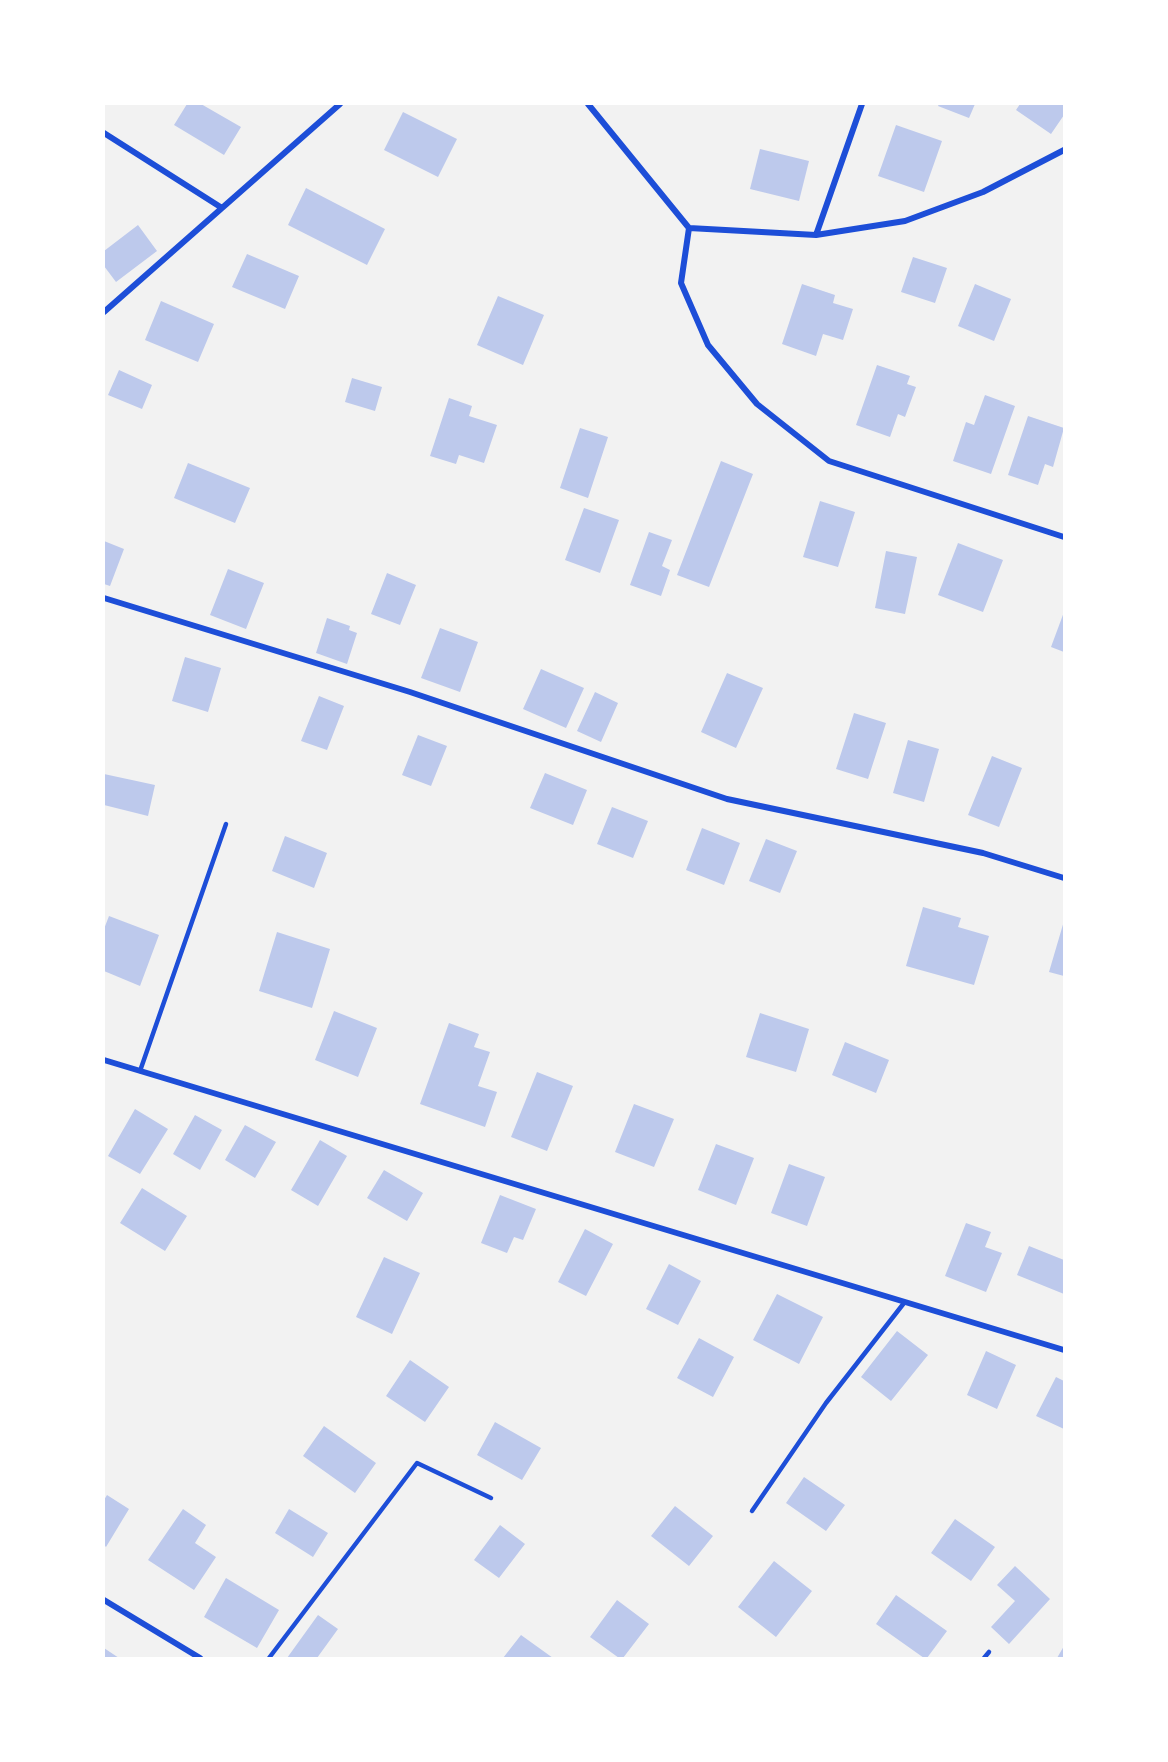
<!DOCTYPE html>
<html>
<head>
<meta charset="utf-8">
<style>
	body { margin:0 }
	#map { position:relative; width:1168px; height:1762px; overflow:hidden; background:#f2f2f2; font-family:"Source Sans 3",sans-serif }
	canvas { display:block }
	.frame { position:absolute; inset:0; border:105px solid #fff; pointer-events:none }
</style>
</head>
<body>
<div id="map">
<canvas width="1168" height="1762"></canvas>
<div class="frame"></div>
</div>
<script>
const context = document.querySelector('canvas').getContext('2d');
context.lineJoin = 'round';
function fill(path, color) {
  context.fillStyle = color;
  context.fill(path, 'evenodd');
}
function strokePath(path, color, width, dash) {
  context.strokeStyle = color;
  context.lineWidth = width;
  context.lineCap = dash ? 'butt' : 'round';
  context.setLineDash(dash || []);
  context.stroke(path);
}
fill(new Path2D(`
	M187 104H201L241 127 224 155 174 125Z
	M939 104H975L969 118 938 106Z
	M1020 104H1064V115L1051 134 1016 110Z
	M403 112 457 139 438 177 384 150Z
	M896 125 942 141 924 192 878 176Z
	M760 149 809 161 799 201 750 189Z
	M306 188 385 229 367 265 288 225Z
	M138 225 157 251 116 282 104 266V251Z
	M247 254 299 276 285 309 232 287Z
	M913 257 947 268 935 303 901 292Z
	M802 284 835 295 833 303 853 309 843 340 823 334 816 356 782 344Z
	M975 284 1011 299 994 341 958 326Z
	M498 296 544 315 523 365 477 345Z
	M161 301 214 324 198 362 145 340Z
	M877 365 910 376 907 384 916 387 905 417 898 414 890 437 856 425Z
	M119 370 152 385 142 409 108 395Z
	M352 378 382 387 375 411 345 402Z
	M985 395 1015 406 991 474 953 461 966 422 974 425Z
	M449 398 472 406 469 416 497 425 484 463 459 455 456 464 430 456Z
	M1028 416 1064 428 1053 467 1045 464 1038 485 1008 475Z
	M580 428 608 437 588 498 560 488Z
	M721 461 753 474 709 587 677 575Z
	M188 463 250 488 235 523 174 498Z
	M820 501 855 512 838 567 803 557Z
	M584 508 619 520 600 573 565 560Z
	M649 532 672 540 662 566 670 570 661 596 630 585Z
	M104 541 124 549 110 586 104 584Z
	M958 543 1003 560 983 612 938 595Z
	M886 551 917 557 905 614 875 608Z
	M228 569 264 583 246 629 210 615Z
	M387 573 416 585 400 625 371 614Z
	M1064 612V652L1051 647Z
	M327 618 350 626 349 630 357 633 347 664 316 653Z
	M440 628 478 642 460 692 421 678Z
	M185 657 221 668 208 712 172 701Z
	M541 669 584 688 566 728 523 709Z
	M727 673 763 688 736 748 701 732Z
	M595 692 618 703 601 742 577 731Z
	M319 696 344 706 327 750 301 741Z
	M854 713 886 723 868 779 836 769Z
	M418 735 447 746 431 786 402 775Z
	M908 740 939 749 924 802 893 793Z
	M992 756 1022 768 999 827 968 815Z
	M545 773 587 790 573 825 530 808Z
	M104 774 155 785 148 816 104 805Z
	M612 807 648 821 633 858 597 844Z
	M702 828 740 843 724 885 686 870Z
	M285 836 327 853 314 888 272 871Z
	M766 839 797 851 780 893 749 881Z
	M923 907 961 918 958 927 989 936 974 985 906 966Z
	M109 916 159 935 140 986 104 971V929Z
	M1064 921V976L1049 972Z
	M277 932 330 949 312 1008 259 991Z
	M334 1011 377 1028 358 1077 315 1060Z
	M760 1013 809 1029 796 1072 746 1057Z
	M449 1023 479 1034 474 1047 490 1052 478 1086 497 1092 485 1127 420 1104Z
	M845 1042 889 1060 876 1093 832 1075Z
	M537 1072 573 1086 547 1151 511 1137Z
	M634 1104 674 1119 654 1167 615 1152Z
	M135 1109 168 1129 140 1174 108 1156Z
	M195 1115 222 1130 200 1170 173 1154Z
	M245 1125 276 1142 255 1178 225 1160Z
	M320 1140 347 1156 318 1206 291 1190Z
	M716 1144 754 1158 736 1205 698 1190Z
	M789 1164 825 1177 807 1226 771 1213Z
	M384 1170 423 1193 407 1221 367 1198Z
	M142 1188 187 1216 165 1251 120 1223Z
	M500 1195 536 1209 523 1240 514 1237 507 1253 481 1243Z
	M966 1223 991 1232 985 1247 1002 1253 986 1292 945 1276Z
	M585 1229 613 1244 586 1296 558 1282Z
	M1029 1246 1064 1260V1294L1017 1275Z
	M384 1257 420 1273 392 1334 356 1317Z
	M669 1264 701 1281 678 1325 646 1309Z
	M777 1294 823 1317 799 1364 753 1340Z
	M897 1331 928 1355 891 1401 861 1377Z
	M699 1338 734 1357 713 1397 677 1378Z
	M986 1351 1016 1365 997 1409 967 1395Z
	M410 1360 449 1387 425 1422 386 1396Z
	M1056 1377 1064 1381V1429L1036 1416Z
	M495 1422 541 1448 522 1480 477 1455Z
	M324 1426 376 1463 355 1493 303 1456Z
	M804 1477 845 1505 826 1531 786 1503Z
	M107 1495 129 1509 106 1547 104 1545V1500Z
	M675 1506 713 1536 689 1566 651 1536Z
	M183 1509 206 1525 195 1543 216 1557 194 1590 148 1560Z
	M289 1509 328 1533 313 1557 275 1533Z
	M955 1519 995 1547 971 1581 931 1553Z
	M500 1525 525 1544 499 1578 474 1560Z
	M774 1561 812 1591 776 1637 738 1607Z
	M1015 1566 1050 1599 1009 1644 991 1627 1015 1601 997 1585Z
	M226 1578 279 1610 257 1648 204 1617Z
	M896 1595 947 1631 927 1658H924L876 1624Z
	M617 1600 649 1624 623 1658H619L590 1637Z
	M318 1615 338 1629 317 1658H287Z
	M521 1635 553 1658H503Z
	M1064 1646V1658H1057Z
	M104 1648 119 1658H104Z`), '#bdc9ec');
strokePath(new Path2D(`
	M140 1071 226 824
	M752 1511 826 1403 904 1303
	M269 1658 417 1463 491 1498
	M984 1658 989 1652`), '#1d4ed8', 4.5);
strokePath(new Path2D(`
	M588 104 689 228 681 283 708 345 757 404 829 461 1064 537
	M104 133 222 208
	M689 228 816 235 905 221 983 192 1064 150
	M816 235 862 104
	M104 312 340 104
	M104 598 410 692 727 799 983 853 1064 878
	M104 1060 1064 1350
	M104 1600 200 1658`), '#1d4ed8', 6);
</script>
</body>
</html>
